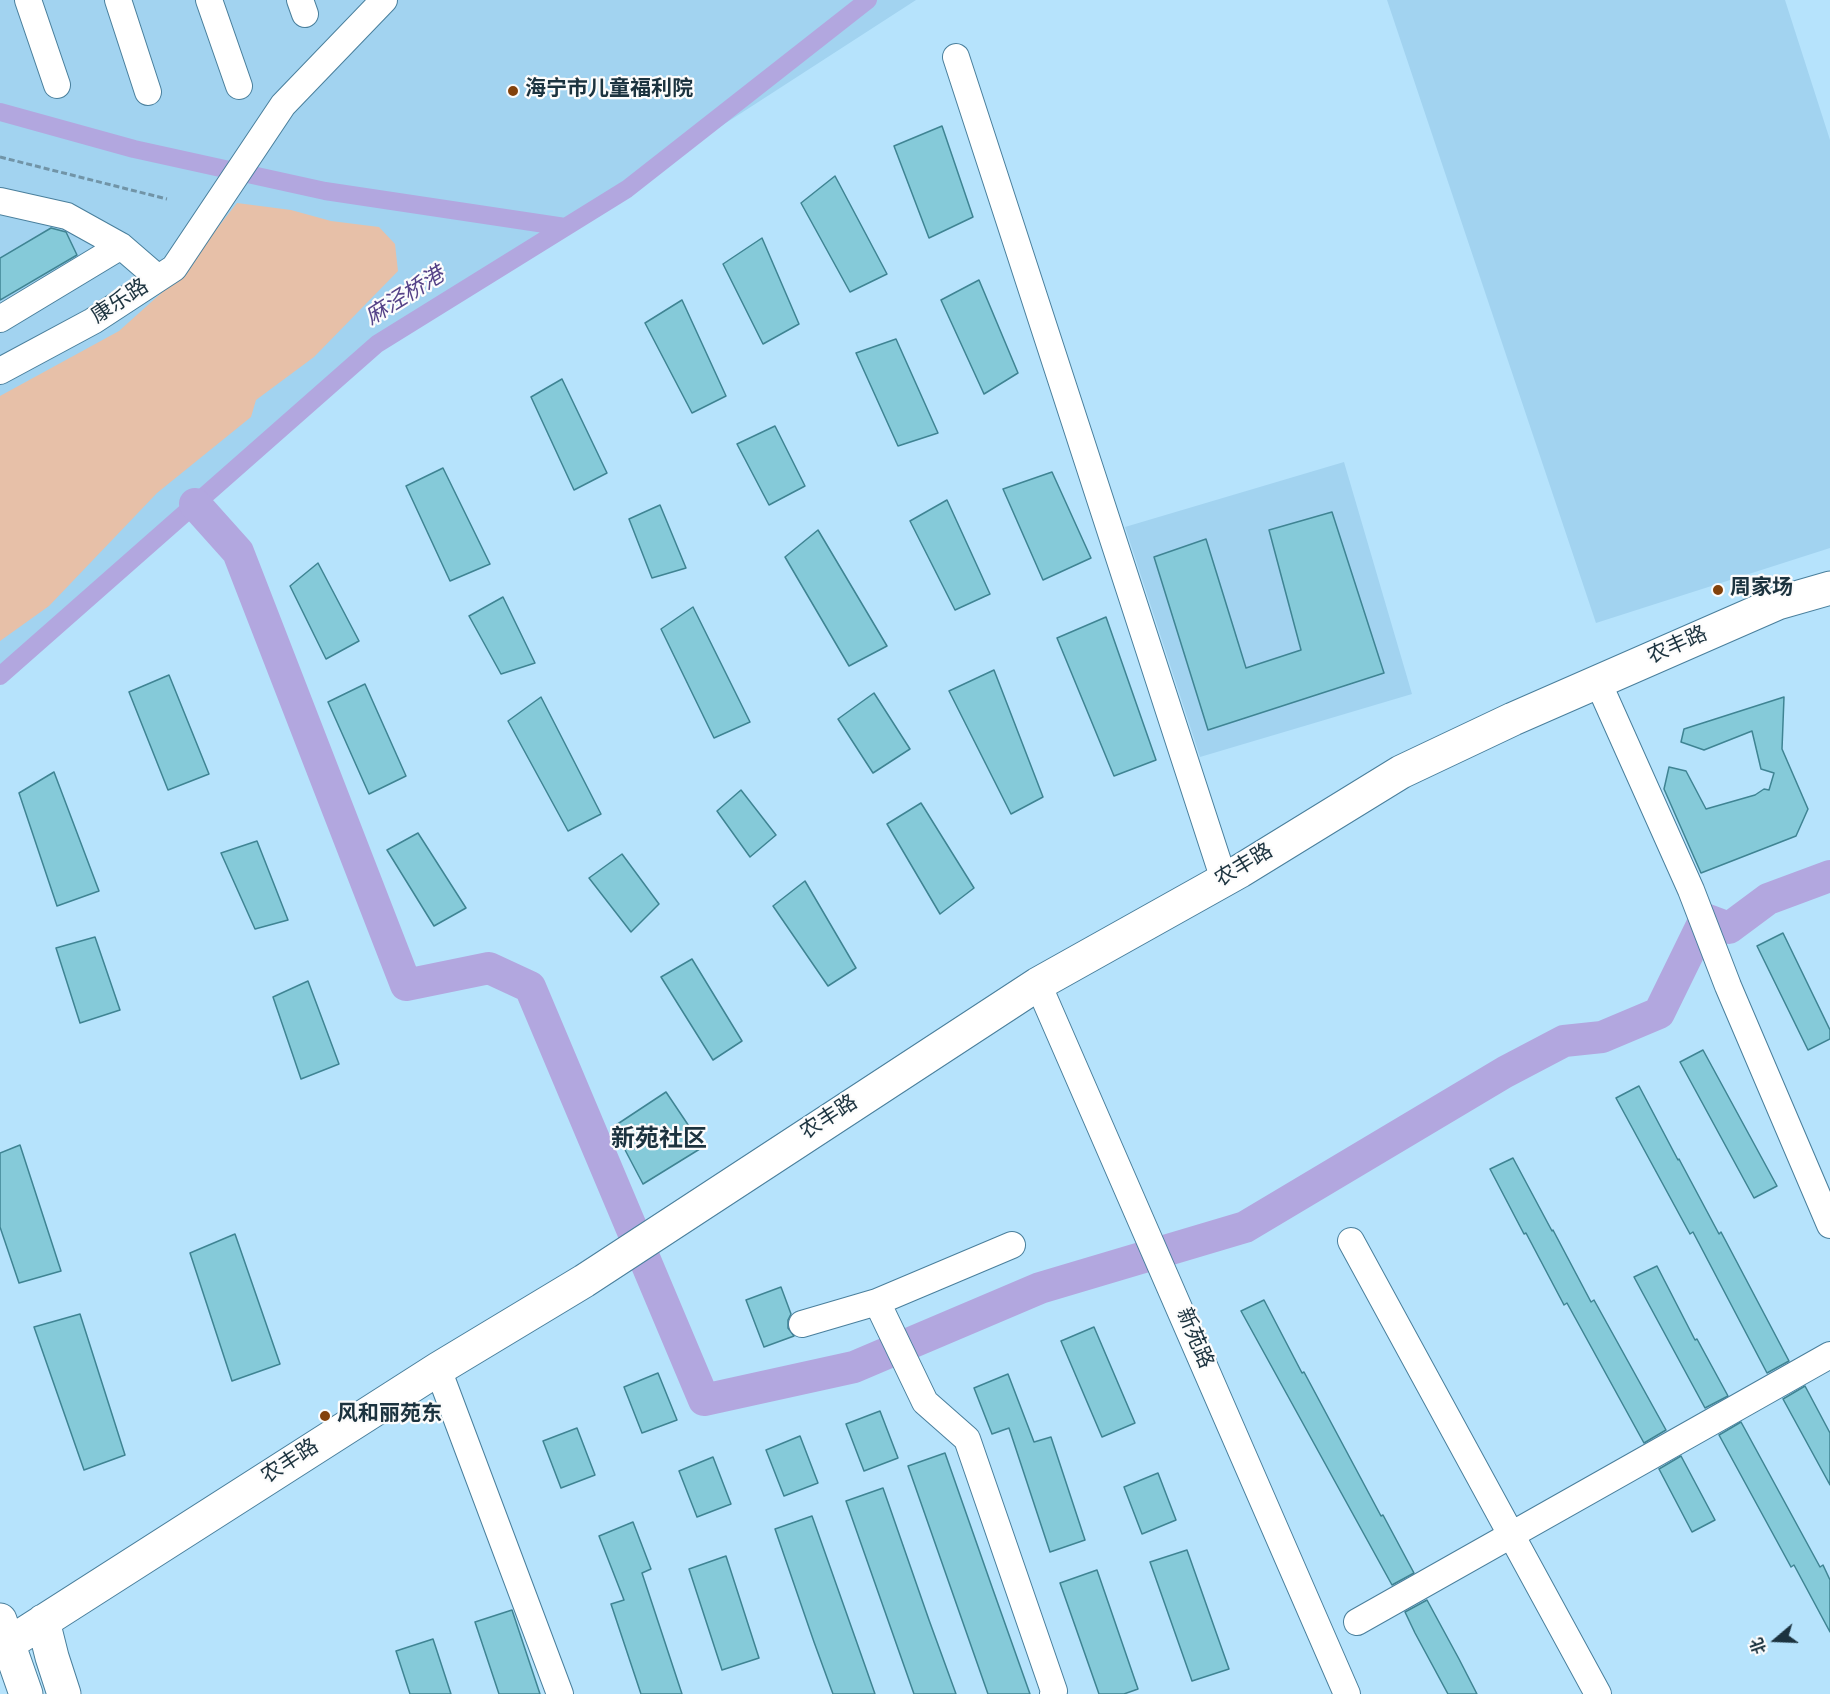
<!DOCTYPE html>
<html>
<head>
<meta charset="utf-8">
<style>
	body { margin:0 }
	#map { position:relative; width:1830px; height:1694px; overflow:hidden; background:#b6e3fc; font-family:Spectral,"Noto Sans SC",serif }
	canvas { display:block }
	.north { position:absolute; left:1746px; top:1610px; width:60px; height:60px; -webkit-text-stroke:4px #fcfcfc; paint-order:stroke; rotate:251deg; font-size:16px; font-weight:700; line-height:24px; text-align:center; color:#1c333f }
	.north::after { content:''; display:block; margin:auto; width:21px; height:27px; background:#1c333f; clip-path:polygon(50% 0,100% 100%,50% 72%,0 100%) }
</style>
</head>
<body>
<div id="map">
<canvas width="1830" height="1694"></canvas>
<div class="north">北</div>
</div>
<script>
const context = document.querySelector('canvas').getContext('2d');
context.lineJoin = 'round';
function fill(path, color) {
  context.fillStyle = color;
  context.fill(path, 'evenodd');
}
function strokePath(path, color, width, dash) {
  context.strokeStyle = color;
  context.lineWidth = width;
  context.lineCap = dash ? 'butt' : 'round';
  context.setLineDash(dash || []);
  context.stroke(path);
}
function label(font, color, halo, rows, align = 'center') {
  context.font = font + ' Spectral,"Noto Sans SC",serif';
  context.lineWidth = 4.5;
  context.setLineDash([]);
  context.textBaseline = 'middle';
  context.strokeStyle = halo;
  context.fillStyle = color;
  for (const [text, x, y, turn = 0] of rows) {
    context.save();
    context.translate(x, y);
    context.rotate((+turn || 0) * Math.PI / 180);
    context.textAlign = isNaN(turn) ? turn : align;
    if (halo) context.strokeText(text, 0, 0);
    context.fillText(text, 0, 0);
    context.restore();
  }
}
fill(new Path2D(`
	M0 0H916L565 227 377 344 0 676Z
	M1387 0H1785L1830 140V548L1596 623Z
	M1344 462 1412 694 1200 757 1125 527Z`), '#a2d3f0');
fill(new Path2D(`
	M237 203 291 210 331 221 379 227 395 244 398 271 314 357 256 400 251 417 157 493 49 606 0 641V396L119 331 178 278Z`), '#e7c0a8');
strokePath(new Path2D(`
	M0 112 134 149 325 191 565 227
	M0 676 377 344 627 189 868 0`), '#b2a7df', 18);
strokePath(new Path2D(`
	M195 504 238 552 406 985 489 968 530 987 704 1400 854 1367 1040 1288 1245 1227 1505 1072 1564 1041 1602 1037 1659 1013 1705 919 1729 928 1768 899 1830 876`), '#b2a7df', 32);
const building = new Path2D(`
	M942 126 973 217 929 238 894 146Z
	M835 176 887 274 850 292 801 203Z
	M51 228 66 232 77 255 0 300V258Z
	M762 238 799 324 763 344 723 264Z
	M979 280 1018 373 984 394 941 300Z
	M682 300 726 396 692 413 645 323Z
	M896 339 938 433 898 446 856 353Z
	M562 379 607 473 574 490 531 397Z
	M775 426 805 486 769 505 737 444Z
	M443 468 490 564 450 581 406 486Z
	M1052 472 1091 558 1043 580 1003 489Z
	M947 500 990 594 955 610 910 521Z
	M660 505 686 568 652 578 629 519Z
	M1332 512 1384 673 1208 730 1154 557 1206 539 1246 668 1301 650 1269 530Z
	M818 530 887 646 849 666 785 557Z
	M318 563 359 641 326 659 290 586Z
	M503 597 535 663 501 674 469 616Z
	M693 607 750 722 714 738 661 629Z
	M1106 617 1156 760 1114 776 1057 638Z
	M994 670 1043 797 1011 814 949 691Z
	M169 675 209 774 168 790 129 692Z
	M365 684 406 776 369 794 328 702Z
	M874 693 910 749 873 773 838 719Z
	M541 697 601 814 568 831 508 721Z
	M1784 697 1782 749 1808 809 1796 836 1701 873 1664 789 1669 767 1686 771 1706 809 1755 795 1764 789 1769 790 1774 773 1761 769 1752 731 1704 750 1681 742 1684 729Z
	M54 772 99 891 57 906 19 793Z
	M741 790 776 835 750 857 717 811Z
	M921 803 974 888 940 914 887 824Z
	M418 833 466 908 434 926 387 850Z
	M257 841 288 920 255 929 221 853Z
	M622 854 659 904 631 932 589 878Z
	M805 881 856 968 828 986 773 906Z
	M1783 933 1830 1030V1039L1808 1050 1757 946Z
	M95 937 120 1010 80 1023 56 948Z
	M692 959 742 1041 713 1060 661 977Z
	M308 981 339 1064 301 1079 273 997Z
	M1703 1050 1777 1186 1754 1198 1680 1062Z
	M1639 1086 1678 1160 1679 1159 1719 1234 1721 1232 1789 1361 1767 1373 1693 1232 1690 1234 1616 1098Z
	M666 1092 703 1147 643 1184 613 1127Z
	M20 1145 61 1271 19 1283 0 1227V1153Z
	M1513 1158 1552 1231 1553 1230 1591 1302 1594 1300 1666 1430 1644 1443 1567 1303 1564 1305 1526 1233 1524 1234 1490 1169Z
	M235 1234 280 1364 232 1381 190 1253Z
	M1657 1266 1695 1340 1697 1339 1728 1396 1705 1408 1634 1277Z
	M781 1287 791 1314 788 1320V1328L794 1336 764 1347 746 1300Z
	M1264 1300 1302 1373 1304 1372 1381 1516 1383 1515 1414 1573 1392 1585 1241 1311Z
	M80 1314 125 1455 84 1470 34 1327Z
	M1094 1327 1135 1423 1102 1437 1061 1341Z
	M658 1373 677 1420 642 1433 624 1387Z
	M1008 1374 1034 1442 1051 1437 1085 1540 1050 1552 1009 1428 992 1434 974 1388Z
	M1805 1386 1830 1433V1485L1783 1399Z
	M880 1411 898 1458 864 1471 846 1424Z
	M1741 1422 1820 1567 1823 1565 1830 1580V1632L1794 1565 1791 1567 1719 1435Z
	M577 1428 595 1475 561 1488 543 1441Z
	M800 1436 818 1483 784 1496 766 1450Z
	M945 1453 992 1587 1030 1694H988L908 1466Z
	M1681 1456 1715 1520 1692 1532 1659 1469Z
	M713 1457 731 1504 697 1517 679 1471Z
	M1158 1473 1176 1520 1142 1534 1124 1487Z
	M883 1488 929 1620 956 1694H914L846 1501Z
	M812 1516 857 1643 875 1694H833L814 1642 775 1529Z
	M633 1522 651 1569 642 1573 682 1694H641L611 1604 624 1600 599 1536Z
	M1187 1550 1229 1669 1192 1681 1150 1562Z
	M726 1556 759 1658 722 1670 689 1569Z
	M1097 1570 1138 1689 1124 1694H1099L1060 1583Z
	M1427 1600 1459 1659 1477 1694H1448L1415 1633 1405 1612Z
	M512 1610 540 1694H499L475 1622Z
	M433 1639 451 1694H410L396 1651Z`);
fill(building, '#85cad9');
strokePath(building, '#3f8493', 1.5);
const minor = new Path2D(`
	M28 0 57 85
	M118 0 148 92
	M209 0 239 86
	M300 0 305 14
	M956 57 1224 880
	M0 201 67 216 121 246 158 278
	M0 319 121 246
	M0 371 93 321 174 268 283 105 384 0
	M1598 682 1691 890 1728 986 1830 1225
	M1038 984 1347 1694
	M1351 1241 1598 1694
	M877 1302 925 1402 967 1439 1054 1691 1053 1694
	M802 1324 877 1302 1012 1245
	M438 1369 560 1694
	M1357 1622 1830 1355`);
const major = new Path2D(`
	M0 1620 26 1694
	M43 1621 52 1657 64 1694
	M0 1649 438 1369 584 1281 1038 984 1240 871 1401 772 1513 719 1778 603 1830 588`);
strokePath(minor, '#497f9c', 28);
strokePath(major, '#497f9c', 35);
strokePath(new Path2D(`
	M0 157 167 199`), '#7194a7', 3, [6, 3]);
strokePath(minor, '#fff', 26);
strokePath(major, '#fff', 33);
for (const [x, y, r, color] of [
	[513,91,6,"#83420c"],
	[1718,590,6,"#83420c"],
	[325,1416,6,"#83420c"]
]) {
  const dot = new Path2D();
  dot.arc(x, y, r, 0, 2 * Math.PI);
  context.fillStyle = color;
  context.fill(dot);
  strokePath(dot, '#fcfcfc', 2);
}
label('bold 21px', '#1c333f', '#fcfcfc', [
	["海宁市儿童福利院",525,91],
	["周家场",1730,590],
	["风和丽苑东",337,1416]
], 'left');
label('21px', '#1c333f', '#fcfcfc', [
	["康乐路",121,303,-33],
	["农丰路",1678,647,-24],
	["农丰路",1245,867,-31],
	["农丰路",830,1119,-33],
	["新苑路",1193,1339,67],
	["农丰路",291,1463,-33]
]);
label('italic 22px', '#554388', '#fcfcfc', [
	["麻泾桥港",406,298,-32]
]);
label('bold 24px', '#1c333f', '#fcfcfc', [
	["新苑社区",659,1141]
]);
</script>
</body>
</html>
